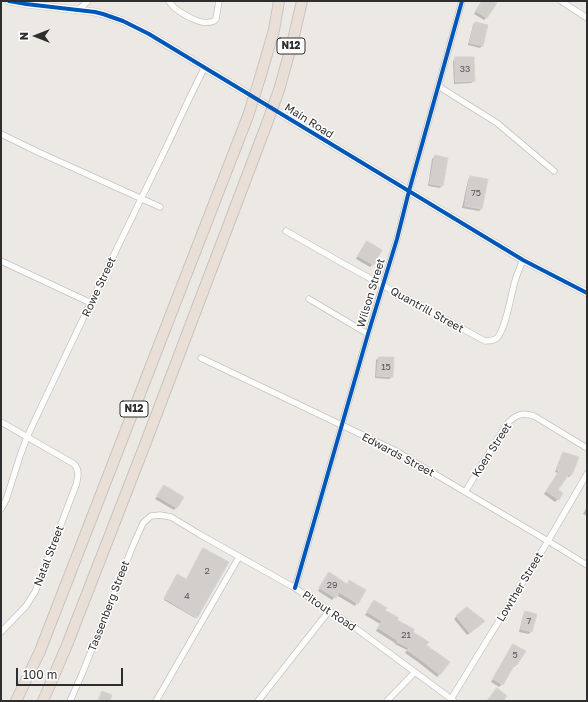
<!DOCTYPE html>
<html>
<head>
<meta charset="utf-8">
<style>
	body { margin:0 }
	#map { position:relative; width:588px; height:702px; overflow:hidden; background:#ece8e4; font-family:"Golos Text",sans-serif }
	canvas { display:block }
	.frame { position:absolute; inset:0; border:2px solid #2e2e2e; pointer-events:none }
	.north { position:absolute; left:16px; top:16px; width:40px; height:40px; -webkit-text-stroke:3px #fff; paint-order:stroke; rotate:270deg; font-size:11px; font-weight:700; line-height:16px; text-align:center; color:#2e2e2e }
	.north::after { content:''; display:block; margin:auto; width:14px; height:18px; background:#2e2e2e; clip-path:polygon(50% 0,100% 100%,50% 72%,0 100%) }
	.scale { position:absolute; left:16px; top:668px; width:107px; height:18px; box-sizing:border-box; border:2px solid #2e2e2e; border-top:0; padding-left:5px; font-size:12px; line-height:14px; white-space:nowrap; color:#2e2e2e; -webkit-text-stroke:3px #fff; paint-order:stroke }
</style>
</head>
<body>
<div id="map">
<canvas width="588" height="702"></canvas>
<div class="frame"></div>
<div class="north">N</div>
<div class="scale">100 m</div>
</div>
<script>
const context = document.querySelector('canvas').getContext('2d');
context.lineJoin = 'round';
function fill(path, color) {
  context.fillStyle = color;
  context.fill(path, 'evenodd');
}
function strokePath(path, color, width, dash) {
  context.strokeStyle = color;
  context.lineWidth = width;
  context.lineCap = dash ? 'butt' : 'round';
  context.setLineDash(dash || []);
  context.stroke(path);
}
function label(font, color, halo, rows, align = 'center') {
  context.font = font + ' "Golos Text",sans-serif';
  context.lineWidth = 3;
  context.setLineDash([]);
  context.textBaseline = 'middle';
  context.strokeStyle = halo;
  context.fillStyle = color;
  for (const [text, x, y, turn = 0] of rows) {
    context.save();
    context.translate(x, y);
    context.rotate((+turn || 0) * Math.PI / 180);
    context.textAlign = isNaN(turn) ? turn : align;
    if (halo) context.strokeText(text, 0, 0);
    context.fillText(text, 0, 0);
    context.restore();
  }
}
fill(new Path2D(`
	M482 1H492L486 18 484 20 474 14Z
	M475 23 482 46 480 48 468 45 473 25Z
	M456 58 474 81 471 83 454 84 453 61Z
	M435 156 442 185 440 188 428 186 432 159Z
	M471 177 481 209 479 211 462 208 468 180Z
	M367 242 373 264 370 267 356 259 364 245Z
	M379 358 392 377 389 379 375 378 376 360Z
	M564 453 571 475 569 477 566 476 557 490 558 499 555 502 544 494 558 473 555 472 561 456Z
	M164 487 176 508 174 510 155 499Z
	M587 507V516L583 514Z
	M176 576 196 617 195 618 164 600Z
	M327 576 357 603 355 606 336 595 332 600 318 591Z
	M374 601 396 621 412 632 425 645 440 674 437 677 418 662 405 653 407 650 395 644V643L376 631 380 624 365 615 372 604Z
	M526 612 531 631 529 634 519 632 523 615Z
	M457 616 482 624 467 635 454 619Z
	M513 645 524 652 516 665 514 667 512 666 502 684 499 687 491 682 511 648Z`), '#0003');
const building = new Path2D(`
	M482 1H493L497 3 487 18 476 11Z
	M475 22 488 25 483 46 470 43Z
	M455 57H474L475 81 456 82Z
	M435 155 448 158 443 186 430 184Z
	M470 176 488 179 482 209 465 206Z
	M367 241 382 250 374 265 358 256Z
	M379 357H394L393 377 377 376Z
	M563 452 579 457 572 475 569 474 558 490 563 493 559 500 546 491 559 471 557 470Z
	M164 485 184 497 177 508 157 496Z
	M203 548 229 562 197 618 164 598 177 574 186 579Z
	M329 572 347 584 349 580 366 590 358 604 339 592 336 598 319 588Z
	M374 600 387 608 385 610 399 618 397 620 414 629 413 632 429 642 426 645 450 662 440 675 420 659 407 650 409 648 397 642V640L378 628 382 621 367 612Z
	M467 607 485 621 470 633 456 616Z
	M525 611 537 614 532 632 521 629Z
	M513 644 526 651 517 665 515 664 503 685 493 679Z
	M497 688 507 696 503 701H487Z
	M102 691 112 695 110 701H98Z`);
fill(building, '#d1cecb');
strokePath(building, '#d7d4d0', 1);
const minor = new Path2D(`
	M169 1C173 9 189 18 198 21 203 23 209 23 214 21L216 19 219 1
	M561 1 587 18
	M78 10 88 1
	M438 86 497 123 554 171
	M1 134 38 152 160 207
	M286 231 342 263 485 341C490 341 493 341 497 338 506 329 511 294 515 281 517 274 520 267 523 260
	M1 261 91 303
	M309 299 368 334
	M201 358 396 451 548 541 587 565
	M1 422 74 464C80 470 78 477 76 485L35 592 26 606 1 632
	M465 492 506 425C515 415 521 412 534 416L587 448
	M1 509 6 500 20 456 27 437C71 343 116 250 161 158 176 128 189 97 205 67
	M295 588 368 334 397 239 409 191 462 1
	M451 699 548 541 587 474
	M70 701 82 674 132 548 143 523 151 516 160 515 171 517 176 520 199 534 295 588 354 627 454 701
	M156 701 239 557
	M258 701 329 611
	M387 701 415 672`);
const tertiary = new Path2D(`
	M9 1 26 4 95 12 103 14 123 21 149 34 523 260 587 293`);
const motorway = new Path2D(`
	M260 78 274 30 279 1
	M279 90 293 40 302 1
	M16 701 40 651 248 116
	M43 701 67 645 146 442 266 126`);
strokePath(minor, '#c5c4c5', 7);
strokePath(tertiary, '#c5c4c5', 8);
strokePath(motorway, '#c6c5c4', 12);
strokePath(minor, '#fcfcfb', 5.5);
strokePath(tertiary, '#fcfcfb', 7);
strokePath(motorway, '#eadfd6', 10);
const motorwayBridge = new Path2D(`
	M248 116 260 78
	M266 126 279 90`);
strokePath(motorwayBridge, '#c6c5c4', 12, []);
strokePath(motorwayBridge, '#eadfd6', 10);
strokePath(new Path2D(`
	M9 1 26 4 95 12 103 14 123 21 149 34 523 260 587 293
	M295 588 368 334 397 239 409 191 462 1`), '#0057b8', 4);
label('9px', '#585857', null, [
	["33",465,69],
	["75",476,193],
	["15",386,367],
	["2",207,571],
	["29",332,585],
	["4",187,596],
	["7",529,621],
	["21",406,635],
	["5",515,655]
]);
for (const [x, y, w] of [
	[291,46,28],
	[134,409,28]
]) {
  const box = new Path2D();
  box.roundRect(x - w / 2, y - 8, w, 16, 3);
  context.fillStyle = '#fff';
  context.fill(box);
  strokePath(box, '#2e2e2e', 1);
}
label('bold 10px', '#2e2e2e', null, [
	["N12",291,46],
	["N12",134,409]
]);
label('11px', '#2e2e2e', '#fff', [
	["Main Road",309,121,32],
	["Rowe Street",99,287,-65],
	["Wilson Street",371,293,-73],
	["Quantrill Street",427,310,29],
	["Koen Street",492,450,-57],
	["Edwards Street",398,455,28],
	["Natal Street",49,556,-69],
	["Lowther Street",520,587,-59],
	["Tassenberg Street",109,606,-69],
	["Pitout Road",329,611,34]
]);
</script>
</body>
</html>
